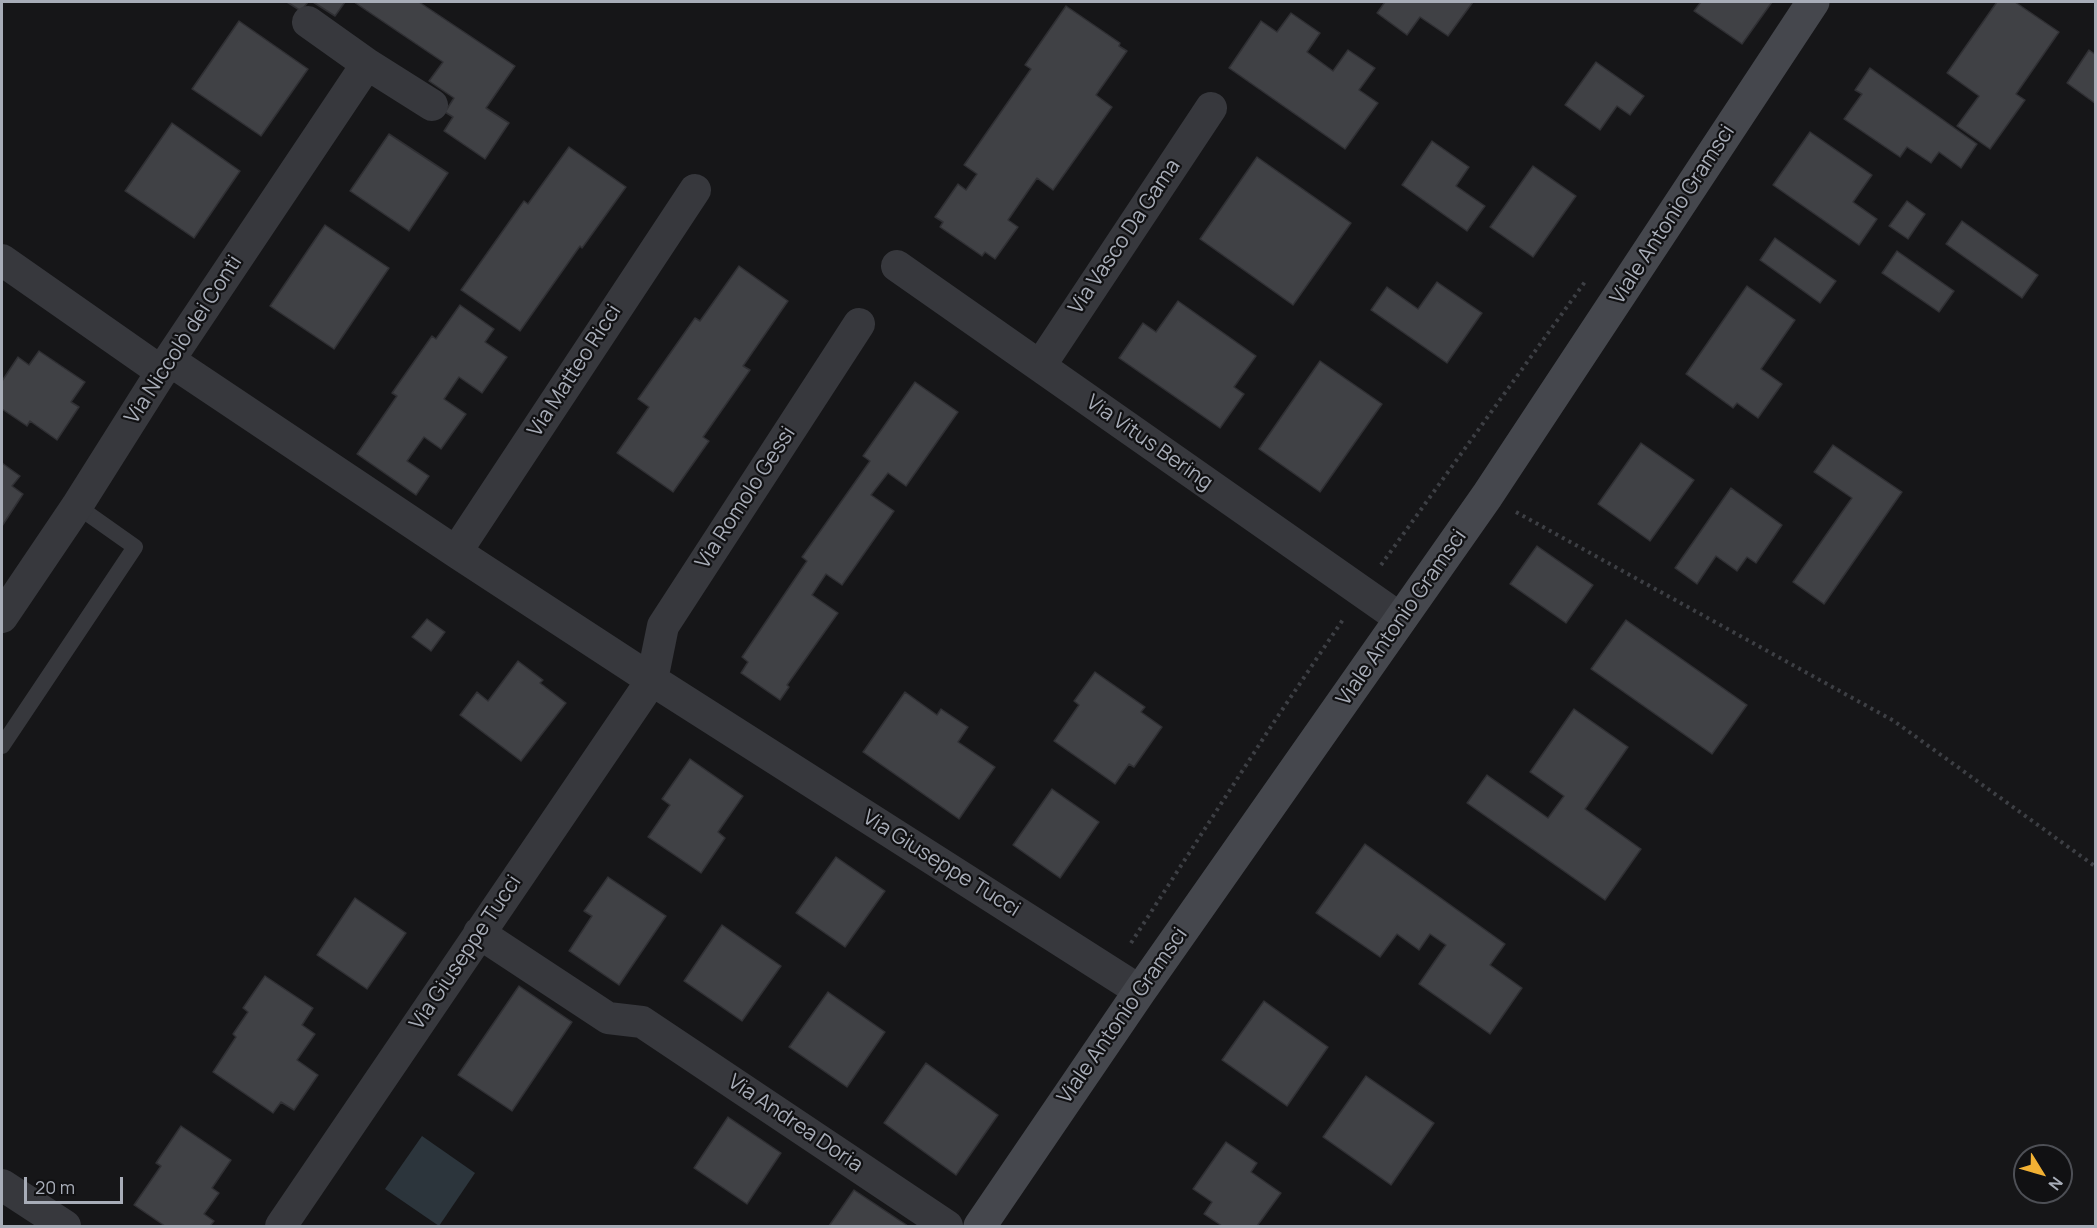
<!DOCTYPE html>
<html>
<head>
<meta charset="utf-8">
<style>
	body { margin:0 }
	#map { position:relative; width:2097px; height:1228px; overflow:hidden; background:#161618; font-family:Manrope,sans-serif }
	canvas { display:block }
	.frame { position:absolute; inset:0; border:3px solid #a8adb8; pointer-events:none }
	.north { position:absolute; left:2013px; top:1144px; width:60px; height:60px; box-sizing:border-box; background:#111113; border:2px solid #4d4f55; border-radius:50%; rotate:127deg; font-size:16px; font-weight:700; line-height:24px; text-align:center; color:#a8adb8 }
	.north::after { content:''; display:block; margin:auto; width:21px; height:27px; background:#f2b134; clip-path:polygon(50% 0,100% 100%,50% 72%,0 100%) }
	.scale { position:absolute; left:24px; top:1177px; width:99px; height:27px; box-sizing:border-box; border:3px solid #a8adb8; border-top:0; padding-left:8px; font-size:18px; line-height:21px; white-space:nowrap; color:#a8adb8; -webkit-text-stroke:4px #111113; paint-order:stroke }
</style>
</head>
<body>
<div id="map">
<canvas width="2097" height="1228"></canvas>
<div class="frame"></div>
<div class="north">N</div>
<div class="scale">20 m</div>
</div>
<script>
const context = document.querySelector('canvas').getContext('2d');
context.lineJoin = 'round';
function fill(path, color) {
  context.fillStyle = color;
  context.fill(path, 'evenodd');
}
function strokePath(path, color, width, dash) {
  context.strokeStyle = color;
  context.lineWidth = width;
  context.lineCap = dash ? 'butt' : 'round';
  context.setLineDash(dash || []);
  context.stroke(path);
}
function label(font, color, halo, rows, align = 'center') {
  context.font = font + ' Manrope,sans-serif';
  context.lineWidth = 4.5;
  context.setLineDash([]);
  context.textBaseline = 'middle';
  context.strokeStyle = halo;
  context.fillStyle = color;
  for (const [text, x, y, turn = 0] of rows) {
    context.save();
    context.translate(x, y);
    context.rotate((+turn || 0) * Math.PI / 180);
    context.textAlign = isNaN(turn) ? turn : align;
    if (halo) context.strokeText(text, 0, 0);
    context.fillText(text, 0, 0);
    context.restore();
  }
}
fill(new Path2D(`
	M422 1136 475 1173 439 1226 385 1189Z`), '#2c353c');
const building = new Path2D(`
	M287 2H308L301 11Z
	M313 2H345L335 16Z
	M354 2H419L515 66 486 108 509 123 485 159 444 131 453 117 445 112 454 98 429 81 443 62Z
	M1385 2H1473L1448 36 1420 17 1407 35 1377 13Z
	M1701 2H1772L1742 44 1694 11Z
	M1997 2H2015L2059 32 2016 94 2025 100 1990 149 1957 126 1979 96 1947 73Z
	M1066 6 1120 43 1119 46 1127 51 1096 95 1112 107 1053 190 1037 178 1008 220 1018 227 995 259 985 252 982 256 940 227 943 222 935 217 958 184 966 190 977 174 964 165 1031 69 1025 65Z
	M1291 13 1320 33 1307 52 1333 71 1348 50 1375 68 1359 90 1378 103 1345 149 1229 68 1261 21 1277 32Z
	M239 21 308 69 261 136 192 89Z
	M2089 50 2096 55V104L2067 83Z
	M1596 62 1644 96 1630 115 1617 106 1600 130 1565 105Z
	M1870 68 1977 144 1961 168 1939 152 1931 163 1907 147 1900 157 1844 119 1862 94 1855 90Z
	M172 123 240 171 194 238 125 191Z
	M1810 132 1872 175 1853 202 1877 219 1859 245 1773 185Z
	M389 134 448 173 409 231 350 191Z
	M1432 141 1469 167 1456 186 1485 206 1467 231 1402 185Z
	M569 147 626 187 582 248 580 246 520 331 461 290 524 201 528 204Z
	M1257 157 1351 223 1293 305 1200 239Z
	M1533 166 1576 196 1533 257 1490 227Z
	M1907 201 1925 214 1908 239 1889 226Z
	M1962 221 2038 275 2022 298 1946 244Z
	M325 225 389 268 334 349 270 306Z
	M1775 238 1836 281 1820 303 1760 260Z
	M1897 251 1954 291 1939 312 1882 273Z
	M739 266 788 301 743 366 750 370 703 437 709 441 673 492 617 453 649 407 638 399 695 318 700 321Z
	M1437 282 1482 313 1447 363 1371 310 1387 287 1418 309Z
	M1747 286 1795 320 1761 369 1782 384 1758 418 1737 403 1733 408 1686 374Z
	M1178 301 1256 356 1234 387 1244 394 1220 428 1119 358 1143 323 1156 332Z
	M460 305 494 329 485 342 507 357 482 393 459 377 444 399 466 414 441 449 424 437 407 461 429 476 416 495 357 454 397 396 392 393 432 336 436 339Z
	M39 351 85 382 71 402 79 407 57 440 30 421 27 426 2 409V381L18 357 29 365Z
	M1320 361 1382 404 1320 492 1259 449Z
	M915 382 958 412 906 486 888 473 871 495 894 511 842 585 826 574 812 595 838 613 787 685 789 687 780 700 741 673 748 662 742 657 807 561 802 557 870 461 863 456Z
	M1641 443 1694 480 1650 541 1598 504Z
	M1833 445 1902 492 1824 604 1793 582 1852 498 1814 472Z
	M2 463 20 476 12 486 23 494 2 526Z
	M1731 488 1782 525 1756 563 1747 557 1737 571 1716 556 1697 584 1675 568Z
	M1537 546 1593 585 1566 623 1510 584Z
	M427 619 445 632 431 651 412 637Z
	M1626 620 1747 705 1712 754 1591 669Z
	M518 661 543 680 540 683 566 703 521 761 460 715 477 692 488 701Z
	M1095 672 1145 707 1141 712 1162 727 1134 767 1129 764 1115 784 1054 741 1079 705 1074 701Z
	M905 692 937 715 941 709 968 727 958 742 995 767 959 819 863 752Z
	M1574 709 1628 747 1585 809 1641 849 1605 900 1467 803 1487 775 1548 818 1564 796 1530 772Z
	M690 759 743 796 718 832 725 838 701 873 648 837 670 805 662 799Z
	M1052 789 1099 822 1060 878 1013 845Z
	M1365 844 1505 944 1490 965 1522 988 1490 1034 1419 984 1446 945 1430 934 1419 950 1397 934 1380 957 1316 913Z
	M836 857 885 891 845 947 796 913Z
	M608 877 666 916 619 985 569 951 592 916 584 911Z
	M355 898 406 933 367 989 317 955Z
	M722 925 781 966 742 1021 684 981Z
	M265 976 313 1008 302 1025 315 1034 297 1060 318 1075 294 1110 281 1102 273 1113 213 1072 236 1037 233 1034 248 1012 243 1008Z
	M519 986 572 1022 512 1111 458 1075Z
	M828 992 885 1032 847 1087 789 1047Z
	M1264 1001 1328 1047 1287 1106 1222 1060Z
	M926 1063 998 1115 956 1175 884 1123Z
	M1366 1076 1434 1123 1391 1185 1323 1137Z
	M728 1117 781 1153 747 1204 694 1168Z
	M181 1126 231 1160 212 1188 219 1193 204 1214 214 1221 210 1226H165L134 1205 161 1166 156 1163Z
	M1226 1142 1257 1163 1251 1172 1281 1193 1257 1226H1222L1204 1214 1212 1202 1193 1189Z
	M854 1190 908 1226H829Z`);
fill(building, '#404145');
strokePath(building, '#303034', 1.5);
strokePath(new Path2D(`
	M1516 512 1894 721 2096 867
	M1381 565 1587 279
	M1131 943 1272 725 1344 618`), '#3d3f44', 4, [3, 4.5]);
strokePath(new Path2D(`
	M2 746 135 547 77 506`), '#37383d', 16);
strokePath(new Path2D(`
	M308 22 367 64 432 105
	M2 260 162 372
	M897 266 1401 619
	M169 360 456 552 652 680 1140 991
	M1040 366 1211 108
	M456 552 695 190
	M2 617 77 506 169 360 367 64
	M479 933 608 1018 642 1022 947 1226
	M2 1185 65 1226
	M281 1226 652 680 663 626 859 324`), '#37383d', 32);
strokePath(new Path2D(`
	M980 1226 1140 991 1487 496 1813 2`), '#45474d', 33);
label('21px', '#a8adb8', '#111113', [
	["Viale Antonio Gramsci",1673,215,-57],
	["Via Vasco Da Gama",1125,237,-56],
	["Via Niccolò dei Conti",184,340,-57],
	["Via Matteo Ricci",575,371,-57],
	["Via Vitus Bering",1149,443,35],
	["Via Romolo Gessi",746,498,-57],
	["Viale Antonio Gramsci",1402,618,-55],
	["Via Giuseppe Tucci",941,864,32],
	["Via Giuseppe Tucci",466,953,-56],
	["Viale Antonio Gramsci",1123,1016,-55],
	["Via Andrea Doria",795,1124,34]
]);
</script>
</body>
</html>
